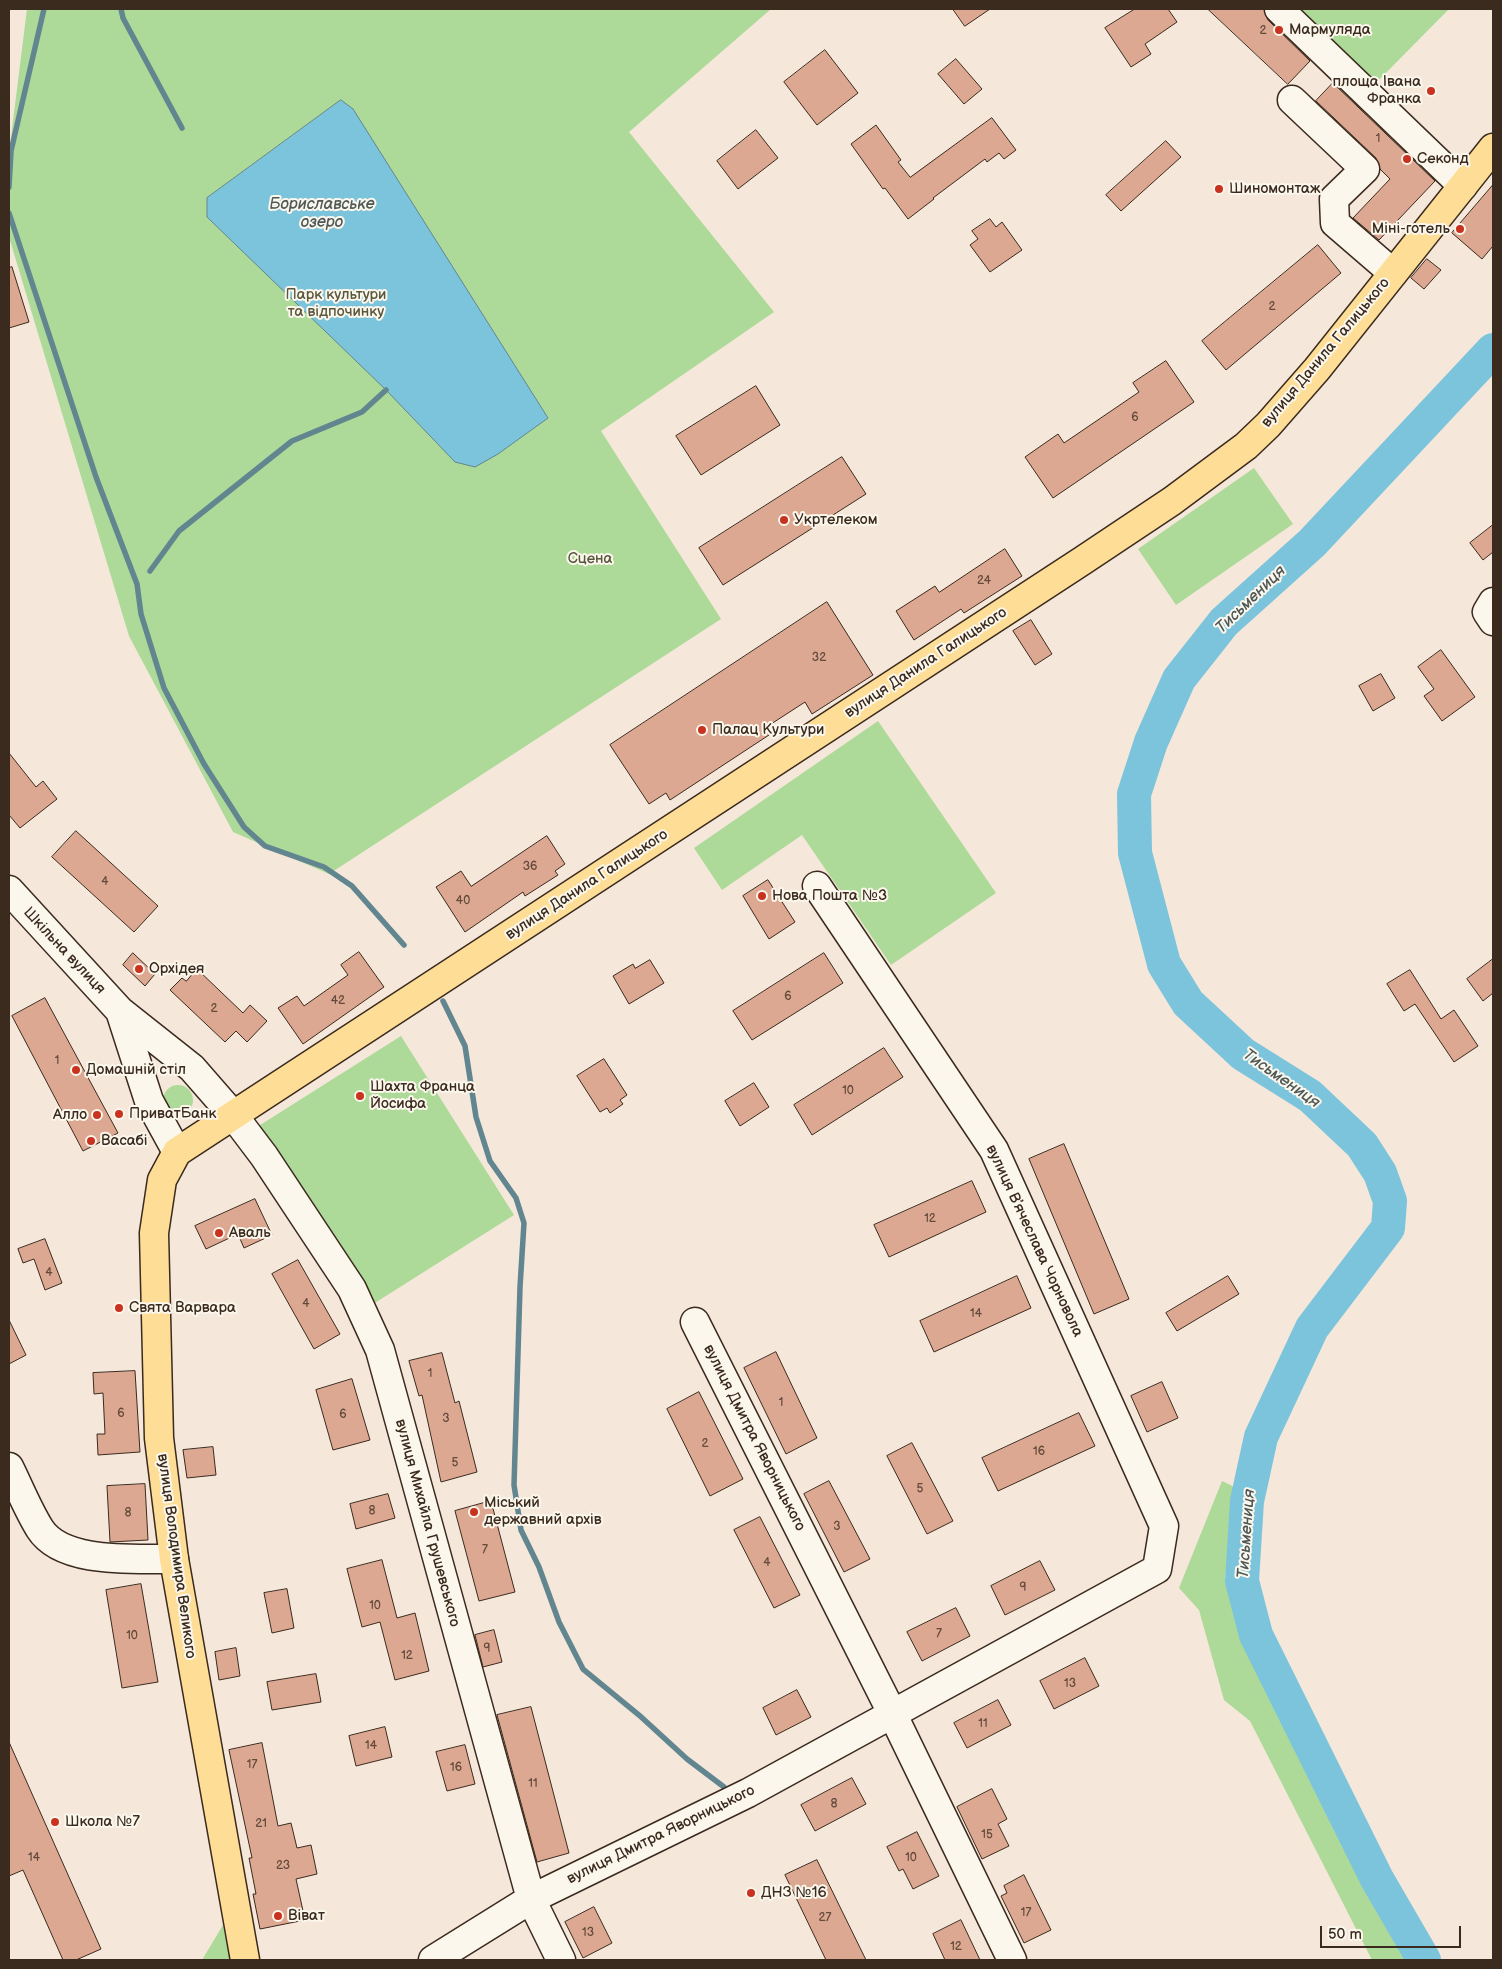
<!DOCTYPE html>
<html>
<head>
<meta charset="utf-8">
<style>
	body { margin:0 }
	#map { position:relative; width:1502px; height:1969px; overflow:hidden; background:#f5e7da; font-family:"Balsamiq Sans",sans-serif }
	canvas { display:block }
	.frame { position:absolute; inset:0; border:10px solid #3b2a1e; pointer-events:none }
	.scale { position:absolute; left:1320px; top:1926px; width:141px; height:22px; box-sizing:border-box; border:2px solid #3b2a1e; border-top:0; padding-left:6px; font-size:15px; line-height:18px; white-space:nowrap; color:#3b2a1e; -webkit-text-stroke:4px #fbf7ec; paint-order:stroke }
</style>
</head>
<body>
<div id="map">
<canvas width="1502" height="1969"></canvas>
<div class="frame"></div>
<div class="scale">50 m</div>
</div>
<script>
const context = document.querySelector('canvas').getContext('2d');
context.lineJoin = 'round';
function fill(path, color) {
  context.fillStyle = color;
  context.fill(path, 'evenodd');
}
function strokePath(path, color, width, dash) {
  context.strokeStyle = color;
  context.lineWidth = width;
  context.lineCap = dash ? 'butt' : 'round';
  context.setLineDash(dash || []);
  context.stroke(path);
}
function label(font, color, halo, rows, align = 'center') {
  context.font = font + ' "Balsamiq Sans",sans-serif';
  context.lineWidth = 4;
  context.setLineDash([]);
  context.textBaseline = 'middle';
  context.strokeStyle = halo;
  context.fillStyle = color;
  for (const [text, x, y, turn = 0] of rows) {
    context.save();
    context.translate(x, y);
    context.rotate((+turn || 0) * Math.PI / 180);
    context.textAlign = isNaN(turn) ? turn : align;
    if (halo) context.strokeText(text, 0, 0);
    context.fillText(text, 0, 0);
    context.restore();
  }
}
fill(new Path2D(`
	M27 9H771L629 132 774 312 601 431 721 619 329 874 233 832 129 636 9 237V153Z
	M1289 9H1449L1371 88Z
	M1254 468 1293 524 1176 605 1138 549Z
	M878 721 996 893 891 965 802 835 722 890 694 848Z
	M401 1036 514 1215 370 1306 257 1127Z
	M163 1100a15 15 0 1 1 30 0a15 15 0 1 1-30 0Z
	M1222 1481 1239 1489 1225 1577 1242 1639 1363 1884 1410 1960H1372L1250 1721 1224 1700 1199 1610 1179 1588Z
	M223 1925 230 1960H202Z`), '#adda99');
const water = new Path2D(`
	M341 100 353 109 548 418 498 454 475 467 455 462 386 390 207 217V198Z`);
fill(water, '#7cc4dc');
strokePath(water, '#628690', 1);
strokePath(new Path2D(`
	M121 9 123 18 182 128
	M9 187 11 151 44 9
	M9 213 96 477 137 584 141 614 164 688 204 764 244 827 265 846 324 867 352 886 404 945
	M150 571 179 531 292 441 362 412 386 390
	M443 1001 465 1046 476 1117 490 1161 516 1198 524 1223 520 1287 514 1485 521 1530 539 1567 559 1622 583 1669 639 1715 687 1759 724 1787`), '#628690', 5.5);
strokePath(new Path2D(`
	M1424 1960 1377 1879 1256 1635 1242 1581 1247 1501 1261 1437 1312 1328 1388 1228 1390 1201 1380 1173 1362 1145 1310 1096 1243 1054 1188 1003 1164 964 1135 853 1134 794 1151 742 1179 679 1224 622 1312 543 1493 350`), '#7cc4dc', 34);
const building = new Path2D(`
	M953 9H990L965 26Z
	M1135 9H1168L1177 22 1145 44 1151 54 1131 67 1105 28Z
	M1208 9H1264L1268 20 1310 61 1288 84Z
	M825 50 858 93 817 125 784 82Z
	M956 59 982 89 964 104 938 74Z
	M1333 83 1435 181 1379 240 1353 218 1390 179 1380 169 1376 158 1316 101Z
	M992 118 1016 150 1004 159 999 153 987 162 985 159 933 198 934 199 908 219 885 188 883 189 851 144 876 125 901 160 898 162 910 177Z
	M756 130 778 158 738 189 717 161Z
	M1166 141 1181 157 1121 211 1106 195Z
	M1493 185V246L1482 259 1452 233Z
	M990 219 996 227 1002 222 1022 250 990 272 970 245 978 239 972 231Z
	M1318 245 1341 273 1226 370 1202 341Z
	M1427 259 1441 270 1424 289 1411 278Z
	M12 267 29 322 9 328V268Z
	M1166 361 1194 402 1053 498 1025 457 1058 434 1064 443 1139 392 1133 383Z
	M756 386 780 425 701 475 676 436Z
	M842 457 866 494 723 585 699 548Z
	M1493 525V552L1483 560 1470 543Z
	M1005 549 1022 576 964 613 961 609 914 640 896 611 935 586 939 592Z
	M827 602 873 675 812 714 805 702 768 726 772 733 670 800 666 793 649 804 610 745Z
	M1031 620 1052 654 1035 665 1013 631Z
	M1441 650 1475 697 1442 721 1424 696 1434 689 1418 667Z
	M1381 674 1395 698 1373 711 1359 686Z
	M9 753 36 787 43 781 57 799 20 828 9 815Z
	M76 831 158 906 134 932 52 857Z
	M547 836 565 864 555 871 558 875 525 896 523 892 465 932 436 887 461 871 471 886Z
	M768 880 795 922 769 939 743 896Z
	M359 952 384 987 303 1044 278 1008 297 996 304 1006 348 975 341 965Z
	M133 953 155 974 145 986 123 965Z
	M824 953 843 983 752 1040 733 1011Z
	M1493 959V993L1483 1001 1467 979Z
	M650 960 664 983 629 1004 613 976 633 964 635 968Z
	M197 969 243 1013 250 1005 267 1021 247 1042 236 1031 225 1042 170 990 182 978 186 981Z
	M1410 970 1441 1019 1454 1010 1478 1046 1454 1062 1415 1004 1404 1011 1387 984Z
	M45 998 118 1133 83 1151 12 1016Z
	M884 1048 903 1077 812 1135 794 1105Z
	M604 1059 627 1095 620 1100 623 1104 610 1113 607 1108 600 1112 577 1076Z
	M754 1083 769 1107 740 1126 725 1101Z
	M1064 1144 1129 1299 1094 1314 1029 1159Z
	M972 1181 986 1212 889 1257 874 1225Z
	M255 1199 272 1235 244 1248 238 1234 206 1249 195 1226Z
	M45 1239 62 1283 45 1290 34 1259 23 1263 18 1249Z
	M298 1260 340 1334 314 1349 272 1274Z
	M1017 1276 1031 1308 934 1352 920 1321Z
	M1228 1276 1239 1294 1177 1331 1166 1313Z
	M9 1320 26 1355 9 1364Z
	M776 1352 817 1438 786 1454 744 1368Z
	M442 1353 455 1403 459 1401 477 1472 441 1482 422 1395 419 1396 409 1361Z
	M135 1371 140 1452 98 1455 97 1434H105L103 1393 94 1394 93 1373Z
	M352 1379 370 1440 333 1450 316 1390Z
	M1162 1382 1178 1418 1147 1432 1131 1396Z
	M699 1392 743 1479 710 1496 667 1409Z
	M1079 1413 1095 1446 998 1491 982 1458Z
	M912 1443 953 1521 927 1534 887 1456Z
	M213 1447 216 1475 187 1478 183 1450Z
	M829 1481 870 1559 844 1572 804 1494Z
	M145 1484 148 1540 110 1542 107 1486Z
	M388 1494 395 1518 356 1529 350 1504Z
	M491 1501 515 1592 479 1601 455 1511Z
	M760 1517 800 1595 774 1608 734 1530Z
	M382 1560 397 1618 415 1613 429 1671 395 1680 380 1622 362 1627 347 1569Z
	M1040 1561 1055 1590 1005 1615 991 1586Z
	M141 1584 158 1682 122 1688 106 1590Z
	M287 1589 294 1628 272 1633 264 1593Z
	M956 1608 970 1636 922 1661 907 1632Z
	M494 1630 502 1662 483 1667 475 1635Z
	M236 1648 240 1676 219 1680 215 1652Z
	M1085 1658 1099 1686 1054 1709 1040 1681Z
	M316 1674 321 1702 272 1710 267 1682Z
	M797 1690 811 1717 776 1735 763 1708Z
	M998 1700 1011 1725 967 1748 954 1723Z
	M531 1707 569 1853 537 1862 497 1715Z
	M385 1727 392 1757 356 1766 349 1736Z
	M9 1742 101 1949 76 1960H63L23 1870 9 1876Z
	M262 1743 278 1826 291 1823 297 1848 311 1845 317 1874 296 1879 305 1920 260 1929 253 1894H256L249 1858H252L229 1750Z
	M465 1745 475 1784 447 1791 436 1752Z
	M852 1778 866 1804 815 1831 801 1805Z
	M992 1789 1007 1819 998 1824 1009 1846 982 1859 957 1807Z
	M917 1832 939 1876 913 1889 903 1869 899 1871 887 1847Z
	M817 1860 866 1960H826L785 1875Z
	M1024 1875 1051 1930 1024 1943 1001 1896 1007 1893 1004 1886Z
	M594 1907 612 1943 583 1958 565 1922Z
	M961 1920 980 1960H945L933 1934Z`);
fill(building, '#dca891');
strokePath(building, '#3b2a1e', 1);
const minor = new Path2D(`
	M1279 9 1463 186
	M1292 100 1365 169 1334 199 1335 223 1393 273
	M1493 602 1487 612 1493 621
	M9 890 120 1011 192 1068 233 1115 264 1156 352 1289 380 1350 531 1899 561 1960
	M120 1011 149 1101 177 1152
	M695 1322 893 1715 1012 1960
	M9 1467C19 1487 28 1510 40 1529 63 1565 137 1558 174 1559
	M433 1960 531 1899 748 1793 1157 1569 1164 1526 994 1150 817 886`);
const major = new Path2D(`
	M245 1960 174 1559 159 1438 154 1233 162 1180 177 1152 1082 561 1172 501 1246 446 1268 425 1317 369 1493 148`);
strokePath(minor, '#3b2a1e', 31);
strokePath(major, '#3b2a1e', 31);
strokePath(minor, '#fbf7ec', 28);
strokePath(major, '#fedd96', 28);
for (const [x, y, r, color] of [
	[1279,30,5,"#c8321e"],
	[1431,91,5,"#c8321e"],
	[1407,159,5,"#c8321e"],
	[1219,189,5,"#c8321e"],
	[1460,229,5,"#c8321e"],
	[784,520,5,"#c8321e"],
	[702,730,5,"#c8321e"],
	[762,896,5,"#c8321e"],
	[139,969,5,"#c8321e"],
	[76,1070,5,"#c8321e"],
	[360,1096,5,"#c8321e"],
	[119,1114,5,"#c8321e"],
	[97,1115,5,"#c8321e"],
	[91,1141,5,"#c8321e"],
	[219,1233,5,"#c8321e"],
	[119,1308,5,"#c8321e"],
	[474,1512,5,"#c8321e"],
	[55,1822,5,"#c8321e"],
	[751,1893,5,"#c8321e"],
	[278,1916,5,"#c8321e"]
]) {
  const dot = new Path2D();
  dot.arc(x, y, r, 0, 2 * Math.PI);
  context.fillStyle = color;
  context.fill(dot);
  strokePath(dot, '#fbf7ec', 2);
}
label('12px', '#634a3b', null, [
	["2",1263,31],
	["1",1378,139],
	["2",1272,307],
	["6",1135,418],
	["24",984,581],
	["32",819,658],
	["36",530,867],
	["4",105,882],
	["40",463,901],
	["6",788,997],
	["42",338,1001],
	["2",214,1009],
	["1",57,1061],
	["10",848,1091],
	["12",930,1219],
	["4",49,1273],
	["4",306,1304],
	["14",976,1314],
	["1",430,1374],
	["1",781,1403],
	["6",121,1414],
	["6",343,1415],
	["3",446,1419],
	["2",705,1444],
	["16",1039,1452],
	["5",455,1463],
	["5",920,1489],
	["8",372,1511],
	["8",128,1513],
	["3",837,1527],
	["7",485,1550],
	["4",767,1563],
	["9",1023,1588],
	["10",375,1606],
	["7",939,1634],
	["10",132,1636],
	["9",487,1649],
	["12",407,1656],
	["13",1070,1684],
	["11",983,1724],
	["14",371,1746],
	["17",252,1765],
	["16",456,1768],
	["11",533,1784],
	["8",834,1804],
	["21",261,1824],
	["15",987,1835],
	["14",34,1858],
	["10",911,1858],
	["23",283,1866],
	["17",1026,1913],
	["27",825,1918],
	["13",588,1933],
	["12",956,1947]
]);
label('15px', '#3b2a1e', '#fbf7ec', [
	["Мармуляда",1289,30],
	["площа Івана",1421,82,"right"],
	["Франка",1421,99,"right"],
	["Секонд",1417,159],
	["Шиномонтаж",1229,189],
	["Міні-готель",1450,229,"right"],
	["Укртелеком",794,520],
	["Палац Культури",712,730],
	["Нова Пошта №3",772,896],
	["Орхідея",149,969],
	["Домашній стіл",86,1070],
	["Шахта Франца",370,1087],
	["Йосифа",370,1104],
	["ПриватБанк",129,1114],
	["Алло",87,1115,"right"],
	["Васабі",101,1141],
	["Аваль",229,1233],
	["Свята Варвара",129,1308],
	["Міський",484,1503],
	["державний архів",484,1520],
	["Школа №7",65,1822],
	["ДНЗ №16",761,1893],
	["Віват",288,1916]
], 'left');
label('15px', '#58563d', '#fbf7ec', [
	["Парк культури",336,295],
	["та відпочинку",336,312],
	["Сцена",590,559]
]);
label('15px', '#3b2a1e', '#fbf7ec', [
	["вулиця Данила Галицького",1326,353,-50],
	["вулиця Данила Галицького",926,663,-33],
	["вулиця Данила Галицького",587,885,-33],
	["Шкільна вулиця",64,951,47],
	["вулиця Вʼячеслава Чорновола",1034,1241,65],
	["вулиця Дмитра Яворницького",754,1438,63],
	["вулиця Михайла Грушевського",427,1523,75],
	["вулиця Володимира Великого",176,1556,82],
	["вулиця Дмитра Яворницького",661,1835,-26]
]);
label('italic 16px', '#4e5857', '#fbf7ec', [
	["Бориславське",322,205],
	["озеро",322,223],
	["Тисьмениця",1251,600,-44],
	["Тисьмениця",1281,1079,35],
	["Тисьмениця",1247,1534,-86]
]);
</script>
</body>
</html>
